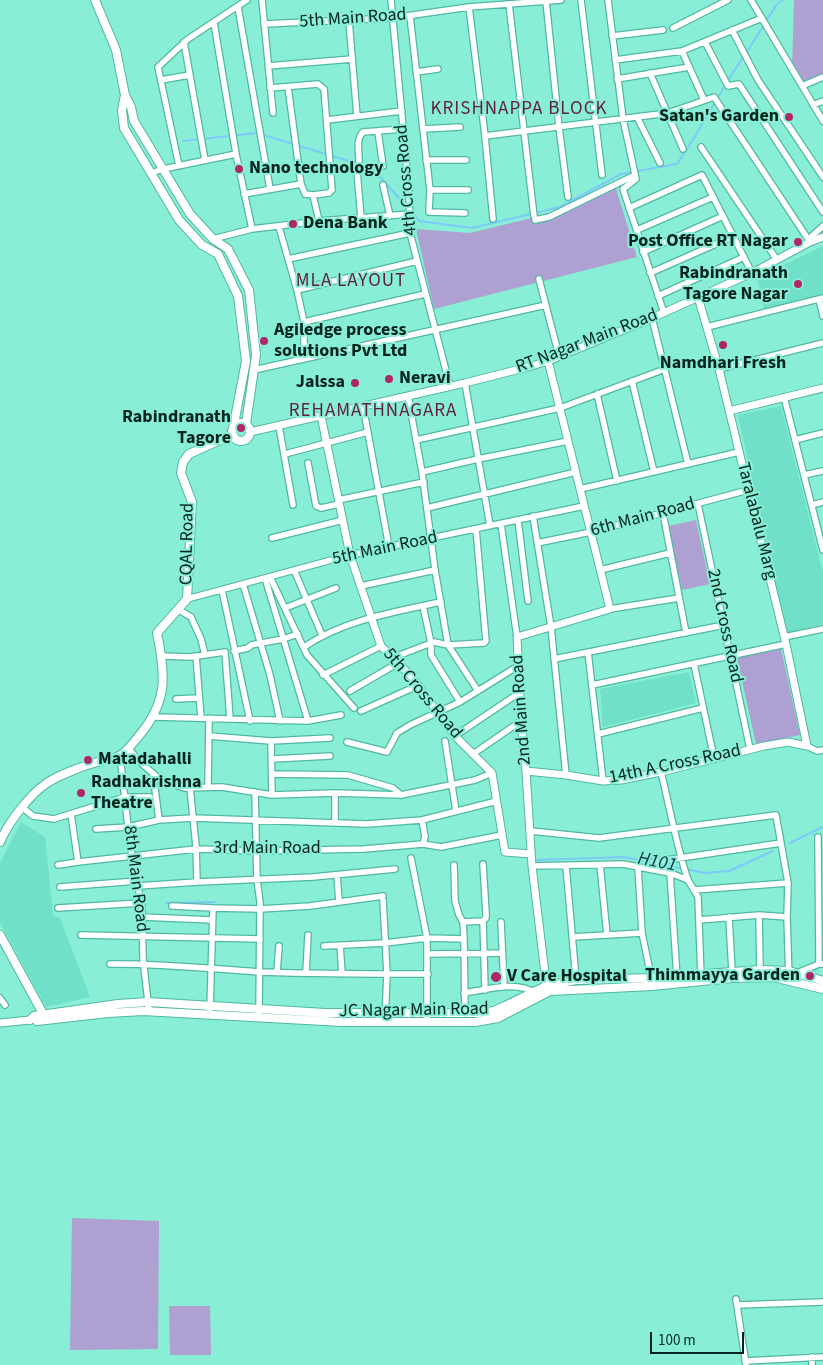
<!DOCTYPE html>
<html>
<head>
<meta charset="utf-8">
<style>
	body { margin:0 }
	#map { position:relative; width:823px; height:1365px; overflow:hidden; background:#88eed6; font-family:"Source Sans 3",sans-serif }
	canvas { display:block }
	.scale { position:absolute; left:650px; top:1332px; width:94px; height:22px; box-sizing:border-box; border:2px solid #02241d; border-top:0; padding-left:6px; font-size:15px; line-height:18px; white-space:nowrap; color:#02241d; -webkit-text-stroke:4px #88eed6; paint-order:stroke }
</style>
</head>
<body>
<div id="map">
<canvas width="823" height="1365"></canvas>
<div class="scale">100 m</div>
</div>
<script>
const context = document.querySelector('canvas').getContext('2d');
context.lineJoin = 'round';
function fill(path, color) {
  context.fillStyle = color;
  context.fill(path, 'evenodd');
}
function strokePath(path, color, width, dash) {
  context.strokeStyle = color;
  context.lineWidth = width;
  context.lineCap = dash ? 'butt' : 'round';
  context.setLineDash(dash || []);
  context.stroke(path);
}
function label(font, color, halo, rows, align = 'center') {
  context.font = font + ' "Source Sans 3",sans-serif';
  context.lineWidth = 4;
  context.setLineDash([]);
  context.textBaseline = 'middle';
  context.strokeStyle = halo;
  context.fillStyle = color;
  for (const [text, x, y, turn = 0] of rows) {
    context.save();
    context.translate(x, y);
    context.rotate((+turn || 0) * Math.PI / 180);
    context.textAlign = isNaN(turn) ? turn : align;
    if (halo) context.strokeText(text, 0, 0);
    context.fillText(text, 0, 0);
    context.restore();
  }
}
fill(new Path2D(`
	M823 246V296L764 310 757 278Z
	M781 406 823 573V624L786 633 738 415Z
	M689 672 696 703 603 727 600 689Z
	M21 822 45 837 53 916 60 918 90 997 46 1007 0 923V863Z`), '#71e0c8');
fill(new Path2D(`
	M794 0H823V76L803 84 792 65Z
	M615 185 637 257 434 309 416 229 470 233 560 211Z
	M696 520 710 584 682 590 668 526Z
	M781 649 800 735 756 744 737 658Z
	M72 1218 159 1221 158 1349 70 1350Z
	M169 1306H210L211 1355H170Z`), '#aea1d2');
strokePath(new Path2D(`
	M766 21 777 4 783 0
	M746 53 764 25
	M183 141 257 133 372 168 407 207
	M412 212 419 221 472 228 560 207 621 174 677 164C701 129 720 92 743 57
	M790 843 823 827
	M537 860 623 857 651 862
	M659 864 705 873 729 871 773 851
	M166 903 215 902`), '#7dcaf9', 2);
const minor = new Path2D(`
	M262 0 273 113
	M391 0 409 191 410 233 450 386
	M581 0 602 175
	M608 0 623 119 636 179 623 189 664 313
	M751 0 823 121
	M546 1 559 127 568 197
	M509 4 534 216
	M238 7 270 189
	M469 7 485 136 493 219
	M410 16 430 190 429 212 465 213
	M349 21 357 116
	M264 24 392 18 469 7 561 0
	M673 28 728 0
	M732 30 758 80 823 177
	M612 36 663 30
	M184 42 205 160
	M705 42 728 86 739 84 823 212
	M682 51 704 100
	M615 60 682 51 762 18
	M268 66 352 59
	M416 72 438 69
	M650 73 683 149
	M617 79 689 67
	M161 80 190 75
	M802 86 823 77
	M288 87 301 184 305 194 313 195
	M270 88 318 84 324 89 332 190 329 193 313 195 319 221
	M813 105 823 101
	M637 117 660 163
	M327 120 402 111
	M423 129 460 127
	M378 132 383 166
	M485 136 668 113 714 97 810 242 812 236 823 226
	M701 147 777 260
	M426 160H466
	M179 166 158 67 188 39 247 0
	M151 173 163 169 236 154
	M383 185 390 216
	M430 190H468
	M244 194 301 184
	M629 208 702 175 752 273
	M361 218 357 171C363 159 353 142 363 132L403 129
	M535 220 549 217 635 175
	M279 227 297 290 304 322V358
	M252 229 319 221 410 214
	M637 230 713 197
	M213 239 252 229 236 154 214 23
	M643 252 723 216
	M288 259 410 233
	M650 273 734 236
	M539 279 559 356
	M297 290 417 261
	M658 296 744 257
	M819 299 823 316
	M652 318 688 464
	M304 322 425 294
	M707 327 823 298
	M719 369 823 343
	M254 370 546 305
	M632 381 654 472
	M465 383 490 526
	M597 394 617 481
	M408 396 422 472 435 570 448 645 478 691
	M784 397 823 550
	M363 406 389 547
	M279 426 293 505
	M416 440 560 408 665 369
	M795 440 823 433
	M285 454 368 432
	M308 463 316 506 321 508 339 504
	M422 472 478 459 568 441
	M804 475 823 471
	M580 489 739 452
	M338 500 424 482
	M698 504 750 749
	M812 505 823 502
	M427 508 576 472
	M663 513 686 633
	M533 516 551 627 566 775
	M518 520 528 601
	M501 524 517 637
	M272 538 343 520
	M537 543 591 532 748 490
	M294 570 322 635
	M600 570 670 553
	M270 577 307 655 354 708
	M265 578 308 721
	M243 584 270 675 280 721
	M361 586 435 570
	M222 590 250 721
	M187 599 350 555 584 506
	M423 606 431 643V655L460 702 518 666
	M285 608 336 588
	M610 609 679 598
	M179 610 191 617 201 639 205 655
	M784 637 823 629
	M304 647C344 620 394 612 441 602
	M234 651 248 648 251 645 283 639 298 634
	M225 652 230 719
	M588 652 603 781
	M162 656 190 657 225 652
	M196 656 201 718
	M392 658 434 642 448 645 484 643 486 641 476 529
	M554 659 724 625
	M694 664 714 758
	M323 675 381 646
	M592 685 786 644
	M350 691 398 663
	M176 699 199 698
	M361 711 419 685
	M154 717 308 721 341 715
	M598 734 703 708
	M209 736 271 741 272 795
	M455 736 519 693
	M271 741 330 738
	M445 741 456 811
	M347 742 387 752 397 733 410 725 460 702
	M807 746 817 751 823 750
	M128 748 141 763 162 781 184 788 222 787 272 795 335 793 401 795 475 780 492 773
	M473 754 521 721
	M120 755 130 845 142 907 143 958 149 1011
	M272 759 330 756
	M661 772C670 808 676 845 688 880
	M153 773 159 820
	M272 774 348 775 393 788 401 795
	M208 787 209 718
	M255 792 257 880 260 902 259 1012
	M22 807 33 816 54 819 125 797H150
	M71 814 78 862 196 849 257 851 364 849 423 844 441 847 502 835
	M422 820 425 837 423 844
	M335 823V793
	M96 829 128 827 159 820 193 818 367 824 422 820 497 801
	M531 831 599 838 776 815 788 883 787 917 789 980
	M818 837 819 964
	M411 858 427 938V1017
	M483 864 486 913V918L483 921 485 990
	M58 865 78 862
	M454 865 455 901 459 915 463 922 464 939 465 1014
	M600 865 607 935
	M532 866 623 864 670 873 688 880 698 897 701 977
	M566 866 576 980
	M638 867 642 933 652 981
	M653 870V862L781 843
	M670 873 677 977
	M337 876 339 901
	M197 882 313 877 395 869
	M138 886 197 882 196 846 190 788
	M60 887 137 881
	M694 890 788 883
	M383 900 387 974 385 1022
	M172 906 213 908
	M58 908 141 903
	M759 915 760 970
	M142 917 212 920
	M729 917 732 972
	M699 920 759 915 787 917
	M463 922 483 921
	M501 922 504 987
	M81 935 260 939
	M572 937 642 933
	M340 945 342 974
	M324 946 385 943 427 938 464 939
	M428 954 502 953
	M110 964C160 963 211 969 261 972 317 974 372 974 428 974
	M277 972 279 946
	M306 973 308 935
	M797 973 819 964H823
	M464 993C486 990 516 980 535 993
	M0 998 5 1005
	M210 1009 213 908 260 909 310 906 383 896
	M736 1299 746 1365
	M737 1305 823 1302
	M812 1357V1365
	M745 1361 823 1357`);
const tertiary = new Path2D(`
	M729 411 823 388
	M321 416 350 555 381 646 411 676 455 736 492 773 505 852 531 854
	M250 432 465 383 528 367 548 361 652 318 752 273 810 242 823 237
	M526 771 566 775 603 781 621 780 661 772 764 746 788 742 807 746 786 644 719 369 698 297
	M547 990 532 866 526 771 521 721 517 637 610 609 548 361
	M0 1023 30 1020`);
const secondary = new Path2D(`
	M95 0 116 50 125 95 131 107 134 121 190 214 213 239 228 249 249 290 256 355 246 424
	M125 95 122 110 124 128 179 220 202 245 218 254 238 296 246 361 233 429
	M232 432a9 9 0 1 1 18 0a9 9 0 1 1-18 0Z
	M0 842C8 823 30 794 47 783 59 775 83 766 97 762 104 760 112 759 119 756 127 752 133 743 138 737 168 702 166 676 157 633L187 599 192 502 181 473 183 462 189 454 229 436H234
	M0 935 46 1019
	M30 1020 34 1016 118 1004 148 1002 325 1013H477L494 1011 505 1006 546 986 576 980 652 978 760 970 789 971 823 981
	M37 1021 108 1013 143 1011 342 1022H475L498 1018 550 991 652 986 732 978 773 977 823 989`);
strokePath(minor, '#51b8a2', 8);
strokePath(tertiary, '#51b8a2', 9);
strokePath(secondary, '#51b8a2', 10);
strokePath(minor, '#fff', 5.5);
strokePath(tertiary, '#fff', 7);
strokePath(secondary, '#fff', 8);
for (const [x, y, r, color] of [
	[789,117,5,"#b02768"],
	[239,169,5,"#b02768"],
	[293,224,5,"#b02768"],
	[798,242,5,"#b02768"],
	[798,284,5,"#b02768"],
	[264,341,5,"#b02768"],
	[723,345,5,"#b02768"],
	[389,379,5,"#b02768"],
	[355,383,5,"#b02768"],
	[241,428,5,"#b02768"],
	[88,760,5,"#b02768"],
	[81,793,5,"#b02768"],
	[810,976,5,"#b02768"],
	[496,977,6,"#b02768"]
]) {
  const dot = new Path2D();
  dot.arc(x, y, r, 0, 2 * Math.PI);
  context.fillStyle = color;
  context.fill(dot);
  strokePath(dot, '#88eed6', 2);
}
label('18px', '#02241d', '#88eed6', [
	["5th Main Road",353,19,-4],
	["4th Cross Road",407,180,-95],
	["RT Nagar Main Road",587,342,-21],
	["6th Main Road",643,518,-15],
	["Taralabalu Marg",756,521,76],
	["CQAL Road",188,544,-89],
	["5th Main Road",385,549,-12],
	["2nd Cross Road",724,626,78],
	["5th Cross Road",422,694,50],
	["2nd Main Road",522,710,-94],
	["14th A Cross Road",675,765,-12],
	["3rd Main Road",267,849],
	["8th Main Road",135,879,83],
	["JC Nagar Main Road",414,1011,-1]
]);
label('bold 18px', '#02241d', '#88eed6', [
	["Satan's Garden",779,117,"right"],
	["Nano technology",249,169],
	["Dena Bank",303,224],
	["Post Office RT Nagar",788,242,"right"],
	["Rabindranath",788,274,"right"],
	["Tagore Nagar",788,295,"right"],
	["Agiledge process",274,331],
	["solutions Pvt Ltd",274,352],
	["Namdhari Fresh",723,364,"center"],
	["Neravi",399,379],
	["Jalssa",345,383,"right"],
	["Rabindranath",231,418,"right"],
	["Tagore",231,439,"right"],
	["Matadahalli",98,760],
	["Radhakrishna",91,783],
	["Theatre",91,804],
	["Thimmayya Garden",800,976,"right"],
	["V Care Hospital",507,977]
], 'left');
context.letterSpacing = '1px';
label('19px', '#601f3b', '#88eed6', [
	["KRISHNAPPA BLOCK",519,110],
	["MLA LAYOUT",351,282],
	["REHAMATHNAGARA",373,412]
]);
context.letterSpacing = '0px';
label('italic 19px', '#103245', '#88eed6', [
	["H101",657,863,11]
]);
</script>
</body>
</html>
